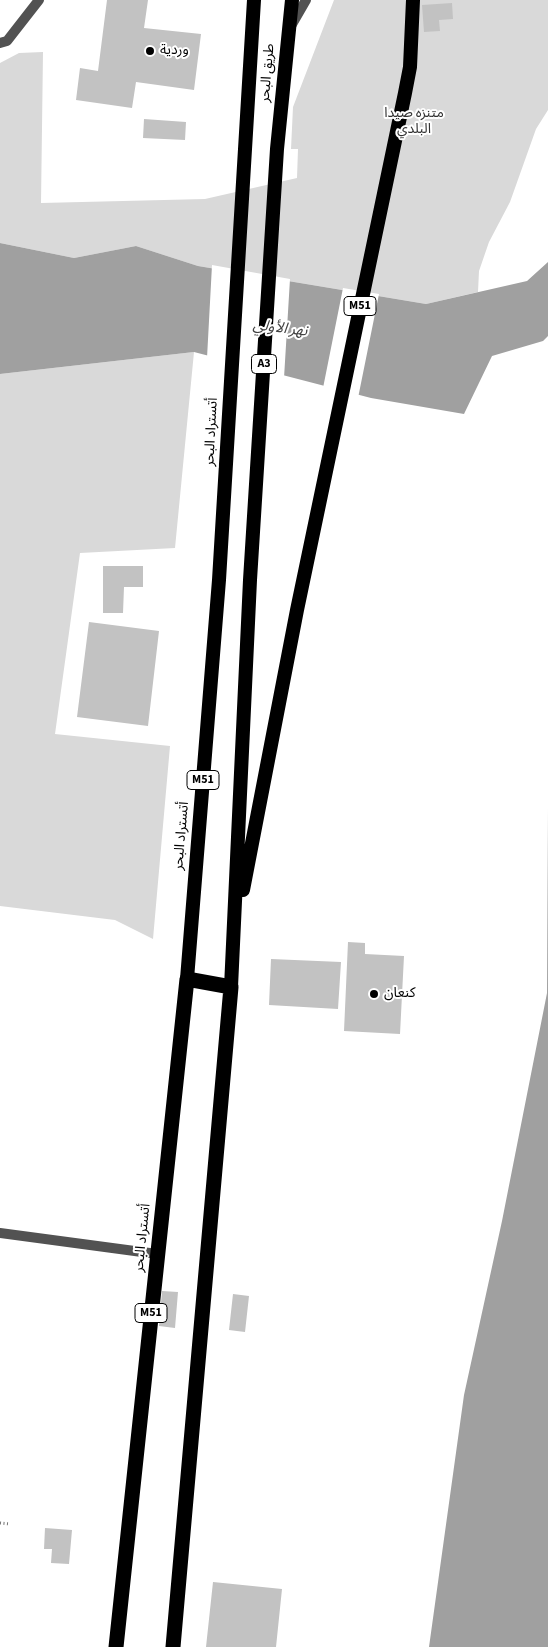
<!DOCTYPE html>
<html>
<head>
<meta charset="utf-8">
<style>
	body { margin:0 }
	canvas { display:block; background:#fff }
</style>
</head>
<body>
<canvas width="548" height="1647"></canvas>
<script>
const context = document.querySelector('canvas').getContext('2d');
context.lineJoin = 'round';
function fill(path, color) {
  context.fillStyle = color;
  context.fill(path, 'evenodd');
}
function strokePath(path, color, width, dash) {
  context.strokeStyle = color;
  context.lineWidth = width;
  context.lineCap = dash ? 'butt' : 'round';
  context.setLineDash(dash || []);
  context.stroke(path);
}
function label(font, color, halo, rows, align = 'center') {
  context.font = font + ' "Source Sans 3","Noto Sans Arabic",sans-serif';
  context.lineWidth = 4;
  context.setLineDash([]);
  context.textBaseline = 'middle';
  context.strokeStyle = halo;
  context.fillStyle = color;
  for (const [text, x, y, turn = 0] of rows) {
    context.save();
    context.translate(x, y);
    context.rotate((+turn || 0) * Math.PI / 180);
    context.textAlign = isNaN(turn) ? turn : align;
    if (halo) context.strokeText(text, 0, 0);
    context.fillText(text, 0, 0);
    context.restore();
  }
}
fill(new Path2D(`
	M334 0H548V110L536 129 510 202 489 242 479 271 478 292 426 304 198 266 136 246 74 258 0 243V63L19 53 43 52 41 203 205 199 297 178 298 149H291L293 107Z
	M194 352 175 548 80 553 55 734 170 746 153 939 115 920 0 906V374Z`), '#d9d9d9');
fill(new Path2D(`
	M0 243 74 258 136 246 198 266 426 304 527 281 548 262V336L543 341 492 356 464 414 371 398 194 352 0 374Z
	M548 808V1647H429L464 1395 502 1221 547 993Z`), '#a0a0a0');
fill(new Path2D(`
	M212 265 290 279 284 378 207 358Z
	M343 288 379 294 358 398 323 388Z`), '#fff');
fill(new Path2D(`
	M107 0H148L144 28 201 34 194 90 136 82 132 108 76 100 80 68 98 71Z
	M452 3 453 19 439 20 440 31 424 32 422 5Z
	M144 119 186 122 185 140 143 138Z
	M103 566H143V587H124L123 613H103Z
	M89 622 159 631 148 726 77 717Z
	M348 942 365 943V954L404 956 400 1034 344 1031Z
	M271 959 341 962 338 1009 269 1005Z
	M162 1291 178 1292 175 1328 159 1326Z
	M233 1294 249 1296 245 1332 229 1330Z
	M45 1528 72 1530 69 1564 51 1563 52 1549H44Z
	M213 1582 282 1589 276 1647H206Z`), '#c2c2c2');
strokePath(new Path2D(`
	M0 1523 10 1524`), '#747474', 3, [1, 2.5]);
strokePath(new Path2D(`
	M291 26 306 0
	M0 1233 157 1254`), '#525252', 10);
strokePath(new Path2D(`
	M0 43 7 41 39 0`), '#525252', 10);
strokePath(new Path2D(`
	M243 890 297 610 405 93 410 67 413 0
	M187 979 219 580 254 0
	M231 987 250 580 277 149 292 0`), '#000', 14);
strokePath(new Path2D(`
	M116 1647 187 979 231 987 173 1647`), '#000', 15);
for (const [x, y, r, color] of [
	[150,51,5,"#000"],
	[374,994,5,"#000"]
]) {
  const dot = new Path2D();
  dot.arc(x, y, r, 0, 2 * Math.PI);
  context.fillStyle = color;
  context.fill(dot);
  strokePath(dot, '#fff', 2);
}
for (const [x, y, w] of [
	[360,306,32],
	[264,364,25],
	[203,780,32],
	[151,1313,32]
]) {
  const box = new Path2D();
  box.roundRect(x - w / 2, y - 9.5, w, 19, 4);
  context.fillStyle = '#fff';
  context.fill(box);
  strokePath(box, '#000', 1);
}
label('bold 12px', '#000', null, [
	["M51",360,306],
	["A3",264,364],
	["M51",203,780],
	["M51",151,1313]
]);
label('14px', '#000', '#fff', [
	["وردية",160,51],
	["كنعان",384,994]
], 'left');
label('14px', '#000', '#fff', [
	["طريق البحر",268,73,-85],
	["أتستراد البحر",212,432,-87],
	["أتستراد البحر",182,836,-85],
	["أتستراد البحر",143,1238,-84]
]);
label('14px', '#303030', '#fff', [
	["متنزه صيدا",414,114],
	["البلدي",414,130]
]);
label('italic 15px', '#414141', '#fff', [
	["نهر الأولي",280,329,7]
]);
</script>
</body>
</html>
